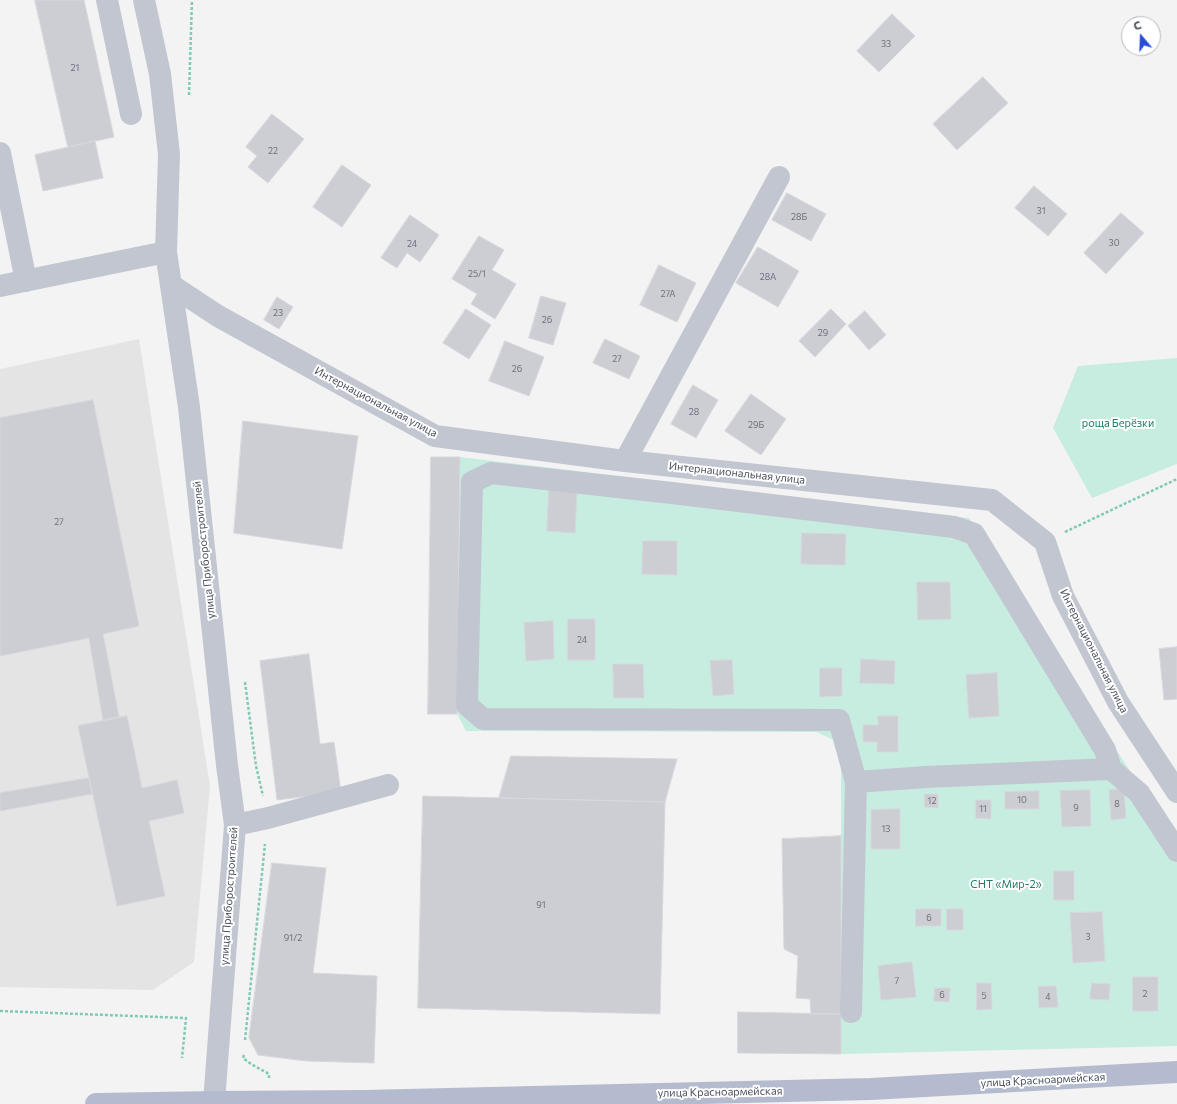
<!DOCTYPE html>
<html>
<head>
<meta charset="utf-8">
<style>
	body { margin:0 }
	#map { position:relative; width:1177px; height:1104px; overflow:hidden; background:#f4f3f3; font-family:Commissioner,sans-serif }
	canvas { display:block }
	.north { position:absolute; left:1121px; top:16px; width:40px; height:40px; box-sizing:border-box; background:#fff; border:1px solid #b7b9bf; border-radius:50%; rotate:341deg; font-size:11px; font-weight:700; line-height:16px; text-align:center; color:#4b515f }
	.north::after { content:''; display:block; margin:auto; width:14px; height:18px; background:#2a4bd7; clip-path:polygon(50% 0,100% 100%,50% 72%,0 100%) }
</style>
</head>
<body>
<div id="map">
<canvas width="1177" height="1104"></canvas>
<div class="north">С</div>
</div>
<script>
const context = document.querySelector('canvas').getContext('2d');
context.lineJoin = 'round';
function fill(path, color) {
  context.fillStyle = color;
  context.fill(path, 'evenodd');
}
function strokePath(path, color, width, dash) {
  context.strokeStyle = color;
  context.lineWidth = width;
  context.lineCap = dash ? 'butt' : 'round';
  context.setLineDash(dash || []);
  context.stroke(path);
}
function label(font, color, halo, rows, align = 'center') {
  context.font = font + ' Commissioner,sans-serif';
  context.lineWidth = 4;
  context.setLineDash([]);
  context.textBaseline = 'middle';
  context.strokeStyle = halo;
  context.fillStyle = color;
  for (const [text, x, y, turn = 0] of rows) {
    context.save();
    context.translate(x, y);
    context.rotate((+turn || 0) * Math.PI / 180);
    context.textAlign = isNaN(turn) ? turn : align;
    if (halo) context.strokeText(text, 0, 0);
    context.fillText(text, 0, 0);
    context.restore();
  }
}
fill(new Path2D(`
	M139 339 210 786 194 962 153 990 0 987V369Z`), '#e5e4e4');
fill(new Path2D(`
	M1177 358V464L1092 498 1053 428 1078 366Z
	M460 457 969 518 1177 845V1046L841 1054V759L834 740 816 732 466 731 457 714Z`), '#c6eddf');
const building = new Path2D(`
	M35 0H84L114 137 68 147Z
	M892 14 915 36 879 72 857 51Z
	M983 77 1008 103 957 150 933 124Z
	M272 114 304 139 268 183 248 167 257 156 246 147Z
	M95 141 103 178 43 191 35 155Z
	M342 165 371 185 342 227 313 207Z
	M1034 186 1067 214 1048 236 1015 208Z
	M787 193 826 214 811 241 772 220Z
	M1121 213 1144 233 1106 274 1084 253Z
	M410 215 439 235 420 262 407 253 397 268 381 258Z
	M479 236 504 250 492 270 516 284 495 319 471 304 477 294 452 279Z
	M758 247 799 271 778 307 736 283Z
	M659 265 696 283 677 322 640 305Z
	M541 296 566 303 553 345 529 338Z
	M277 297 293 307 279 329 264 320Z
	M466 309 491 325 469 359 443 343Z
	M831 309 846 324 815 357 799 341Z
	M865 311 886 335 869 350 848 326Z
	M605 339 640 356 629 379 593 363Z
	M505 341 544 357 529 396 489 381Z
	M693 385 718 400 696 438 671 424Z
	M751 394 786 419 761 455 725 431Z
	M93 400 139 626 103 634 119 717 103 720 89 638 0 656V418Z
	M243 421 358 436 342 549 234 533Z
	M431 457H460L457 714H428Z
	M549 490 577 491 575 533 547 531Z
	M802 533 846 534 845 565 801 564Z
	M643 541H677V575L642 574Z
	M917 582H950L951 619 918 620Z
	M568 619H595V660H568Z
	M553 621 554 659 526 661 524 623Z
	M1177 647V699L1164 700 1159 649Z
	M309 654 320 744 334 742 341 792 277 800 260 661Z
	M861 659 895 661 894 684 860 683Z
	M732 660 734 694 713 696 710 661Z
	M613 664H643L644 698H614Z
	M820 668H842V696L820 697Z
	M997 673 999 716 969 718 966 675Z
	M127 716 142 788 177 780 184 813 149 821 165 896 117 906 78 726Z
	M878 716H898V752H877V742H863V725H878Z
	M511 756 677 759 665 802 499 798Z
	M89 778 92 794 0 811V793Z
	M1124 789 1126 818 1111 820 1109 790Z
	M1090 790 1091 826 1062 827 1060 791Z
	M1039 791V809H1005V792Z
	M925 794H938V808L925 807Z
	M423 796 665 802 660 1014 418 1008Z
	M976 800H991V819L976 818Z
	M900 809V849H871V810Z
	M841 836V1014H811L810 999 796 998 798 956 784 949 782 839Z
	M272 863 326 868 313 973 377 976 374 1063 306 1061 258 1055 249 1038Z
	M1054 871H1074V900H1054Z
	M916 909H941V926H916Z
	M947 909H963V930H947Z
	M1102 912 1105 961 1073 963 1070 913Z
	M912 962 916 997 881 1000 878 966Z
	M1133 977H1158V1011H1133Z
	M977 983H991L992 1009 977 1010Z
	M1092 983 1110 984 1109 1000 1090 999Z
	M1056 986 1058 1007 1039 1008 1038 987Z
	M935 988H950L949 1002 934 1001Z
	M738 1012 841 1014V1054L738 1053Z`);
fill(building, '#cdced4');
strokePath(building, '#d7d7dd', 1);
strokePath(new Path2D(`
	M189 95 192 0
	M1065 532 1177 479
	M245 682 256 766 263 796
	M0 1011 186 1018 182 1058
	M245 1040 265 844
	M244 1055 243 1058 251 1064 269 1074V1078`), '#80c9b7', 2.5, [3, 2]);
strokePath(new Path2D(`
	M107 0 131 114
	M144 0 160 74 169 154 166 252 189 407 227 765 235 825 214 1102
	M0 153 26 281
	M171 285 218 316 435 436 625 461 992 500 1045 542 1063 596 1118 702 1177 792
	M0 286 166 252
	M625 461 779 177
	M856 782 839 720 483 719 467 705 472 482 491 473 672 493 954 527 974 534 1105 750 1111 769
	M235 825 268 818 388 785
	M851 1012 856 782 926 777 1111 769 1139 793 1177 851`), '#c2c6d0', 22);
strokePath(new Path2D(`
	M96 1104 214 1102 364 1101 871 1089 1177 1072`), '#b5bbce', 22);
label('9px', '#6c707c', null, [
	["33",886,44],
	["21",75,68],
	["22",273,151],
	["31",1041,211],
	["28Б",799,217],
	["30",1114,243],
	["24",412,244],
	["25/1",477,274],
	["28А",768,277],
	["27А",668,294],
	["23",278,313],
	["26",547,320],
	["29",823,333],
	["27",617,359],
	["26",517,369],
	["28",694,412],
	["29Б",756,425],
	["27",59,522],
	["24",582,640],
	["10",1022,800],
	["12",932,801],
	["8",1117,804],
	["9",1076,808],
	["11",983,809],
	["13",886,829],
	["91",541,905],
	["6",929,918],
	["3",1088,937],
	["91/2",293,938],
	["7",897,981],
	["2",1145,994],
	["6",942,995],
	["5",984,996],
	["4",1048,997]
]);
label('11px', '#4b515f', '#fff', [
	["Интернациональная улица",376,402,28],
	["Интернациональная улица",737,473,6],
	["улица Приборостроителей",204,550,-96],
	["Интернациональная улица",1094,651,63],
	["улица Приборостроителей",229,896,-86],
	["улица Красноармейская",1043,1080,-3],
	["улица Красноармейская",720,1092,-1]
]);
label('11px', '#207c65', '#fff', [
	["роща Берёзки",1118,423],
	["СНТ «Мир-2»",1006,884]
]);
</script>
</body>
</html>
